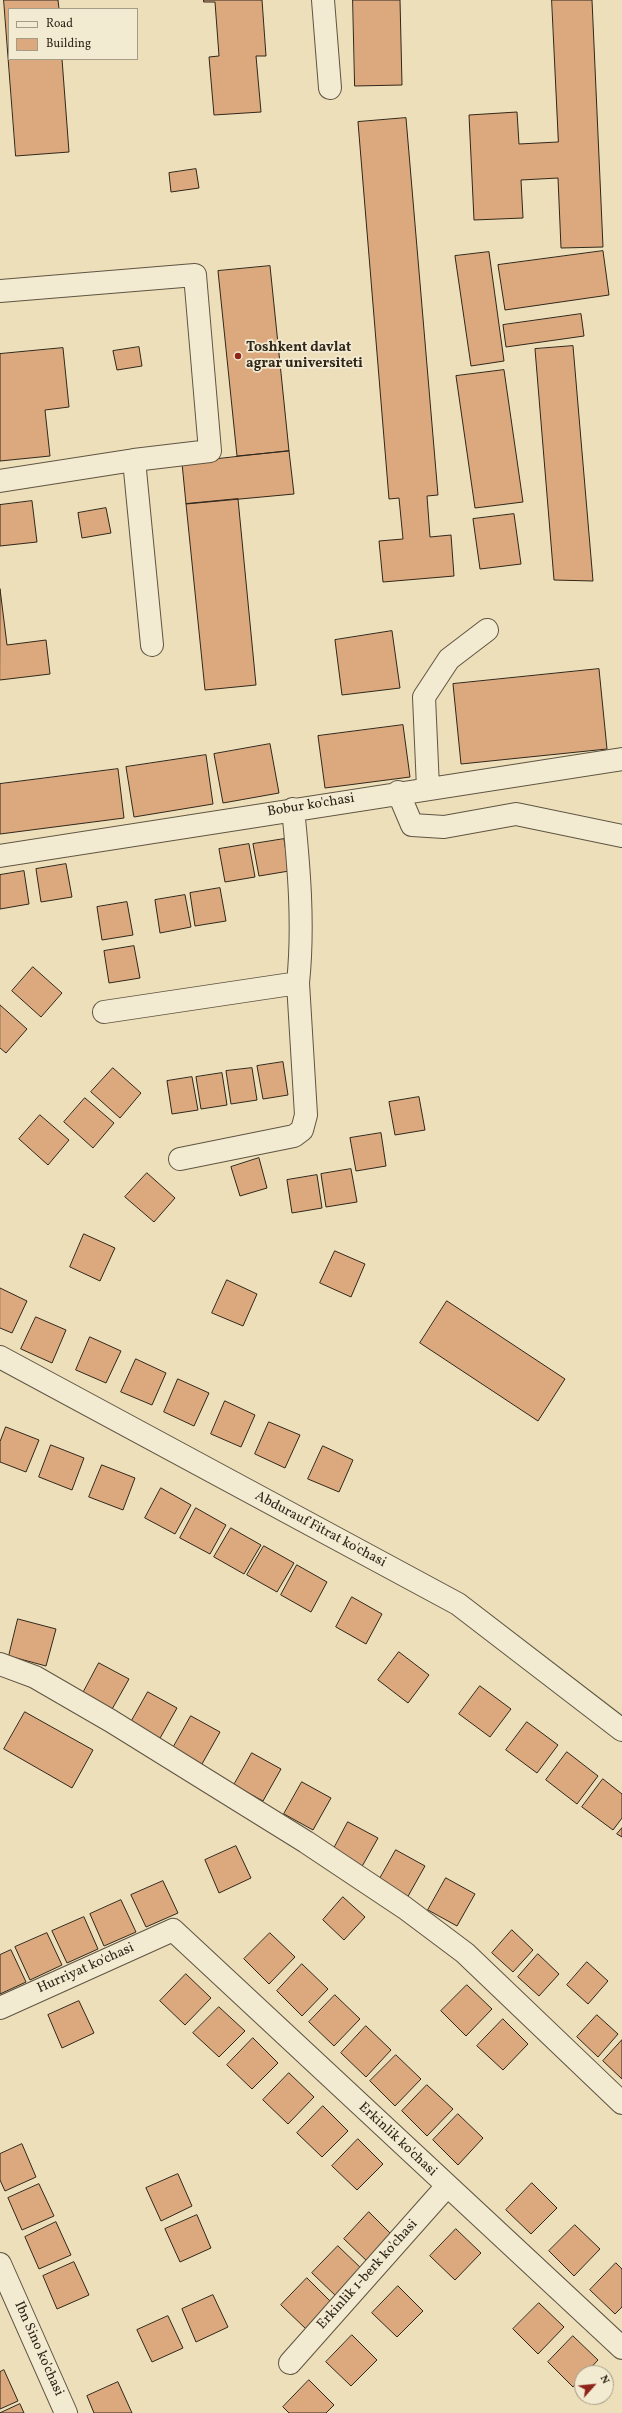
<!DOCTYPE html>
<html>
<head>
<meta charset="utf-8">
<style>
	body { margin:0 }
	#map { position:relative; width:622px; height:2413px; overflow:hidden; background:#eddfba; font-family:Vollkorn,serif }
	canvas { display:block }
	.legend { position:absolute; left:8px; top:8px; width:130px; height:52px; box-sizing:border-box; background:#f3ead2; border:1px solid #a59c88; margin:0; padding:5px 7px; list-style:none; font-size:12px; color:#30271a }
	.legend li { display:flex; align-items:center; gap:8px; height:20px }
	.legend b { width:20px; border:1px solid #a59c88 }
	.north { position:absolute; left:574px; top:2365px; width:40px; height:40px; box-sizing:border-box; background:#f3ead2; border:1px solid #a59c88; border-radius:50%; rotate:63deg; font-size:11px; font-weight:700; line-height:16px; text-align:center; color:#30271a }
	.north::after { content:''; display:block; margin:auto; width:14px; height:18px; background:#8f2418; clip-path:polygon(50% 0,100% 100%,50% 72%,0 100%) }
</style>
</head>
<body>
<div id="map">
<canvas width="622" height="2413"></canvas>
<ul class="legend">
<li><b style="height:5px;background:#f3ead2"></b>Road</li>
<li><b style="height:11px;background:#dca97f"></b>Building</li>
</ul>
<div class="north">N</div>
</div>
<script>
const context = document.querySelector('canvas').getContext('2d');
context.lineJoin = 'round';
function fill(path, color) {
  context.fillStyle = color;
  context.fill(path, 'evenodd');
}
function strokePath(path, color, width, dash) {
  context.strokeStyle = color;
  context.lineWidth = width;
  context.lineCap = dash ? 'butt' : 'round';
  context.setLineDash(dash || []);
  context.stroke(path);
}
function label(font, color, halo, rows, align = 'center') {
  context.font = font + ' Vollkorn,serif';
  context.lineWidth = 3.5;
  context.setLineDash([]);
  context.textBaseline = 'middle';
  context.strokeStyle = halo;
  context.fillStyle = color;
  for (const [text, x, y, turn = 0] of rows) {
    context.save();
    context.translate(x, y);
    context.rotate((+turn || 0) * Math.PI / 180);
    context.textAlign = isNaN(turn) ? turn : align;
    if (halo) context.strokeText(text, 0, 0);
    context.fillText(text, 0, 0);
    context.restore();
  }
}
const building = new Path2D(`
	M4 0H58L59 9H9V59H62L69 152 16 156Z
	M204 0H262L266 56H256L261 112 214 115 209 57 219 56 215 2H204Z
	M353 0H400L402 85 355 86Z
	M552 0H592L603 247 561 248 558 178 521 180 523 218 474 220 469 115 517 112 519 144 558 142Z
	M406 118 438 495 427 496 430 537 451 535 454 576 383 582 379 541 403 539 399 498 389 499 358 122Z
	M196 169 199 188 171 192 169 173Z
	M603 251 609 295 505 310 498 265Z
	M489 252 504 361 471 366 455 256Z
	M270 266 289 451 237 456 218 271Z
	M581 314 584 336 506 347 503 325Z
	M573 346 593 581 554 580 535 349Z
	M139 347 142 366 117 370 113 351Z
	M63 348 69 407 45 410 50 456 0 461V354Z
	M504 370 523 502 475 508 456 376Z
	M289 451 294 494 186 504 182 463Z
	M238 499 256 685 205 690 186 504Z
	M32 501 37 542 0 546V505Z
	M106 508 111 533 82 538 78 513Z
	M514 514 521 564 480 569 473 519Z
	M0 589 7 645 46 640 50 674 0 680Z
	M392 631 400 688 342 695 335 640Z
	M599 669 607 749 461 764 453 684Z
	M403 725 410 777 325 788 318 736Z
	M270 744 279 793 223 803 214 754Z
	M206 755 213 804 134 817 126 767Z
	M118 769 124 818 0 834V784Z
	M284 839 289 871 259 876 253 844Z
	M249 844 255 877 225 882 219 849Z
	M66 864 72 897 41 902 36 869Z
	M24 871 29 904 0 909V875Z
	M220 888 226 921 195 926 190 893Z
	M185 895 191 927 160 933 155 900Z
	M127 902 133 935 102 940 97 907Z
	M134 946 140 978 109 983 104 951Z
	M33 967 62 993 41 1017 12 991Z
	M0 1005 27 1029 6 1053 0 1048Z
	M283 1062 288 1095 263 1099 257 1066Z
	M113 1068 141 1093 120 1118 91 1092Z
	M252 1068 257 1100 231 1104 226 1071Z
	M222 1073 227 1105 201 1109 196 1077Z
	M192 1077 198 1110 172 1114 167 1081Z
	M419 1097 425 1130 395 1135 389 1102Z
	M85 1098 114 1123 93 1148 64 1122Z
	M40 1115 69 1140 48 1165 19 1139Z
	M381 1133 386 1166 356 1171 350 1138Z
	M259 1158 267 1188 240 1196 231 1167Z
	M351 1169 357 1202 326 1207 321 1174Z
	M147 1173 175 1198 154 1222 125 1197Z
	M317 1175 322 1208 292 1213 287 1180Z
	M84 1234 115 1248 100 1281 70 1267Z
	M335 1251 365 1264 351 1297 320 1283Z
	M227 1280 257 1294 243 1326 212 1313Z
	M0 1288 27 1301 12 1333 0 1328Z
	M447 1301 565 1379 538 1421 420 1343Z
	M36 1317 66 1330 52 1363 21 1349Z
	M90 1337 121 1351 106 1383 76 1370Z
	M136 1359 166 1373 152 1405 121 1392Z
	M178 1379 209 1393 194 1426 164 1412Z
	M225 1401 255 1415 241 1447 211 1434Z
	M269 1422 300 1435 285 1468 255 1454Z
	M6 1427 39 1440 26 1472 0 1462V1442Z
	M51 1445 84 1458 72 1490 39 1477Z
	M323 1446 353 1460 339 1492 308 1479Z
	M102 1465 135 1478 123 1510 89 1497Z
	M161 1488 191 1505 175 1534 145 1518Z
	M196 1508 226 1525 210 1554 180 1538Z
	M231 1528 261 1545 244 1574 214 1557Z
	M264 1546 294 1563 277 1592 247 1575Z
	M297 1565 327 1582 311 1612 281 1595Z
	M352 1597 382 1614 366 1644 336 1627Z
	M18 1619 56 1629 46 1666 9 1656Z
	M399 1652 429 1675 408 1703 378 1680Z
	M99 1663 129 1679 111 1711 82 1695Z
	M480 1686 511 1709 490 1737 459 1714Z
	M148 1692 177 1708 159 1740 130 1724Z
	M25 1712 93 1750 72 1788 4 1749Z
	M191 1716 220 1732 202 1764 173 1748Z
	M527 1722 558 1745 537 1773 506 1750Z
	M567 1752 598 1776 577 1804 546 1780Z
	M252 1753 281 1769 263 1801 234 1785Z
	M603 1779 622 1794V1818L613 1830 582 1807Z
	M302 1782 331 1798 313 1830 284 1814Z
	M348 1822 378 1838 360 1870 331 1854Z
	M622 1828V1837L617 1834Z
	M236 1846 251 1878 219 1893 205 1860Z
	M396 1850 425 1866 407 1898 378 1882Z
	M446 1878 475 1894 457 1926 428 1910Z
	M163 1881 178 1913 146 1927 131 1895Z
	M343 1897 365 1917 344 1940 323 1920Z
	M121 1900 136 1932 104 1946 90 1914Z
	M84 1917 98 1949 67 1963 52 1931Z
	M512 1930 533 1950 513 1972 492 1953Z
	M47 1933 62 1965 30 1980 15 1947Z
	M270 1933 295 1957 269 1984 244 1959Z
	M11 1950 26 1982 0 1994V1955Z
	M538 1954 559 1974 539 1996 518 1977Z
	M587 1962 608 1981 588 2004 567 1985Z
	M302 1964 328 1989 302 2016 277 1991Z
	M186 1974 211 1998 185 2025 160 2001Z
	M467 1985 492 2009 466 2036 441 2011Z
	M335 1995 360 2019 334 2046 309 2022Z
	M79 2001 94 2033 62 2048 48 2015Z
	M219 2007 245 2031 219 2057 193 2033Z
	M597 2015 618 2034 598 2057 577 2037Z
	M503 2019 528 2044 503 2070 477 2046Z
	M366 2026 391 2050 366 2077 341 2053Z
	M253 2038 278 2063 252 2089 227 2065Z
	M622 2040V2079L603 2061Z
	M396 2055 421 2079 395 2106 370 2081Z
	M289 2073 314 2097 288 2124 263 2100Z
	M427 2085 453 2109 427 2136 402 2111Z
	M323 2106 348 2131 322 2157 297 2133Z
	M458 2114 483 2138 458 2165 433 2140Z
	M358 2139 383 2164 357 2190 332 2166Z
	M22 2144 36 2177 5 2191 0 2180V2154Z
	M178 2174 192 2206 161 2221 146 2188Z
	M532 2183 557 2208 531 2234 506 2210Z
	M39 2184 54 2216 22 2230 8 2198Z
	M369 2212 394 2237 369 2263 344 2239Z
	M197 2215 211 2248 180 2262 165 2229Z
	M56 2222 71 2255 39 2269 25 2237Z
	M575 2225 600 2249 574 2276 549 2251Z
	M456 2229 481 2253 455 2280 430 2256Z
	M338 2246 363 2270 337 2297 312 2273Z
	M74 2262 89 2295 57 2309 43 2276Z
	M616 2263 622 2269V2307L615 2314 590 2290Z
	M307 2278 332 2303 306 2329 281 2305Z
	M398 2286 423 2311 397 2337 372 2313Z
	M213 2295 228 2327 196 2342 182 2309Z
	M539 2303 564 2327 538 2354 513 2329Z
	M168 2316 183 2348 152 2362 137 2330Z
	M352 2335 377 2360 351 2386 326 2362Z
	M573 2336 598 2360 586 2373H582V2377L573 2387 548 2362Z
	M4 2370 18 2401 0 2409V2372Z
	M309 2380 334 2405 326 2413H289L283 2407Z
	M118 2382 132 2413H94L87 2396Z
	M20 2404 24 2413H0Z`);
fill(building, '#dca97f');
strokePath(building, '#30271a', 1);
const minor = new Path2D(`
	M323 0 330 88
	M0 291 195 275 210 451 134 460 152 645
	M0 481 134 460
	M428 788 424 697 449 659 487 630
	M398 792 412 825 444 827 516 814 622 836
	M0 856 622 759
	M104 1012 298 983
	M180 1159 294 1136 302 1130 306 1115 298 983C304 925 299 867 293 809
	M0 1357 458 1604 622 1730
	M0 1664 35 1677 111 1721 306 1842 405 1908 465 1953 622 2103
	M0 2008 173 1930 622 2348
	M0 2264 66 2413
	M290 2363 447 2186`);
strokePath(minor, '#5f5542', 24);
strokePath(minor, '#f3ead2', 22);
for (const [x, y, r, color] of [
	[238,356,4,"#8f2418"]
]) {
  const dot = new Path2D();
  dot.arc(x, y, r, 0, 2 * Math.PI);
  context.fillStyle = color;
  context.fill(dot);
  strokePath(dot, '#f3ead2', 1.5);
}
label('bold 14px', '#30271a', '#f3ead2', [
	["Toshkent davlat",246,348],
	["agrar universiteti",246,364]
], 'left');
label('14px', '#30271a', '#f3ead2', [
	["Bobur ko'chasi",311,806,-9],
	["Abdurauf Fitrat ko'chasi",320,1530,28],
	["Hurriyat ko'chasi",86,1969,-24],
	["Erkinlik ko'chasi",397,2140,43],
	["Erkinlik 1-berk ko'chasi",368,2275,-48],
	["Ibn Sino ko'chasi",38,2349,66]
]);
</script>
</body>
</html>
